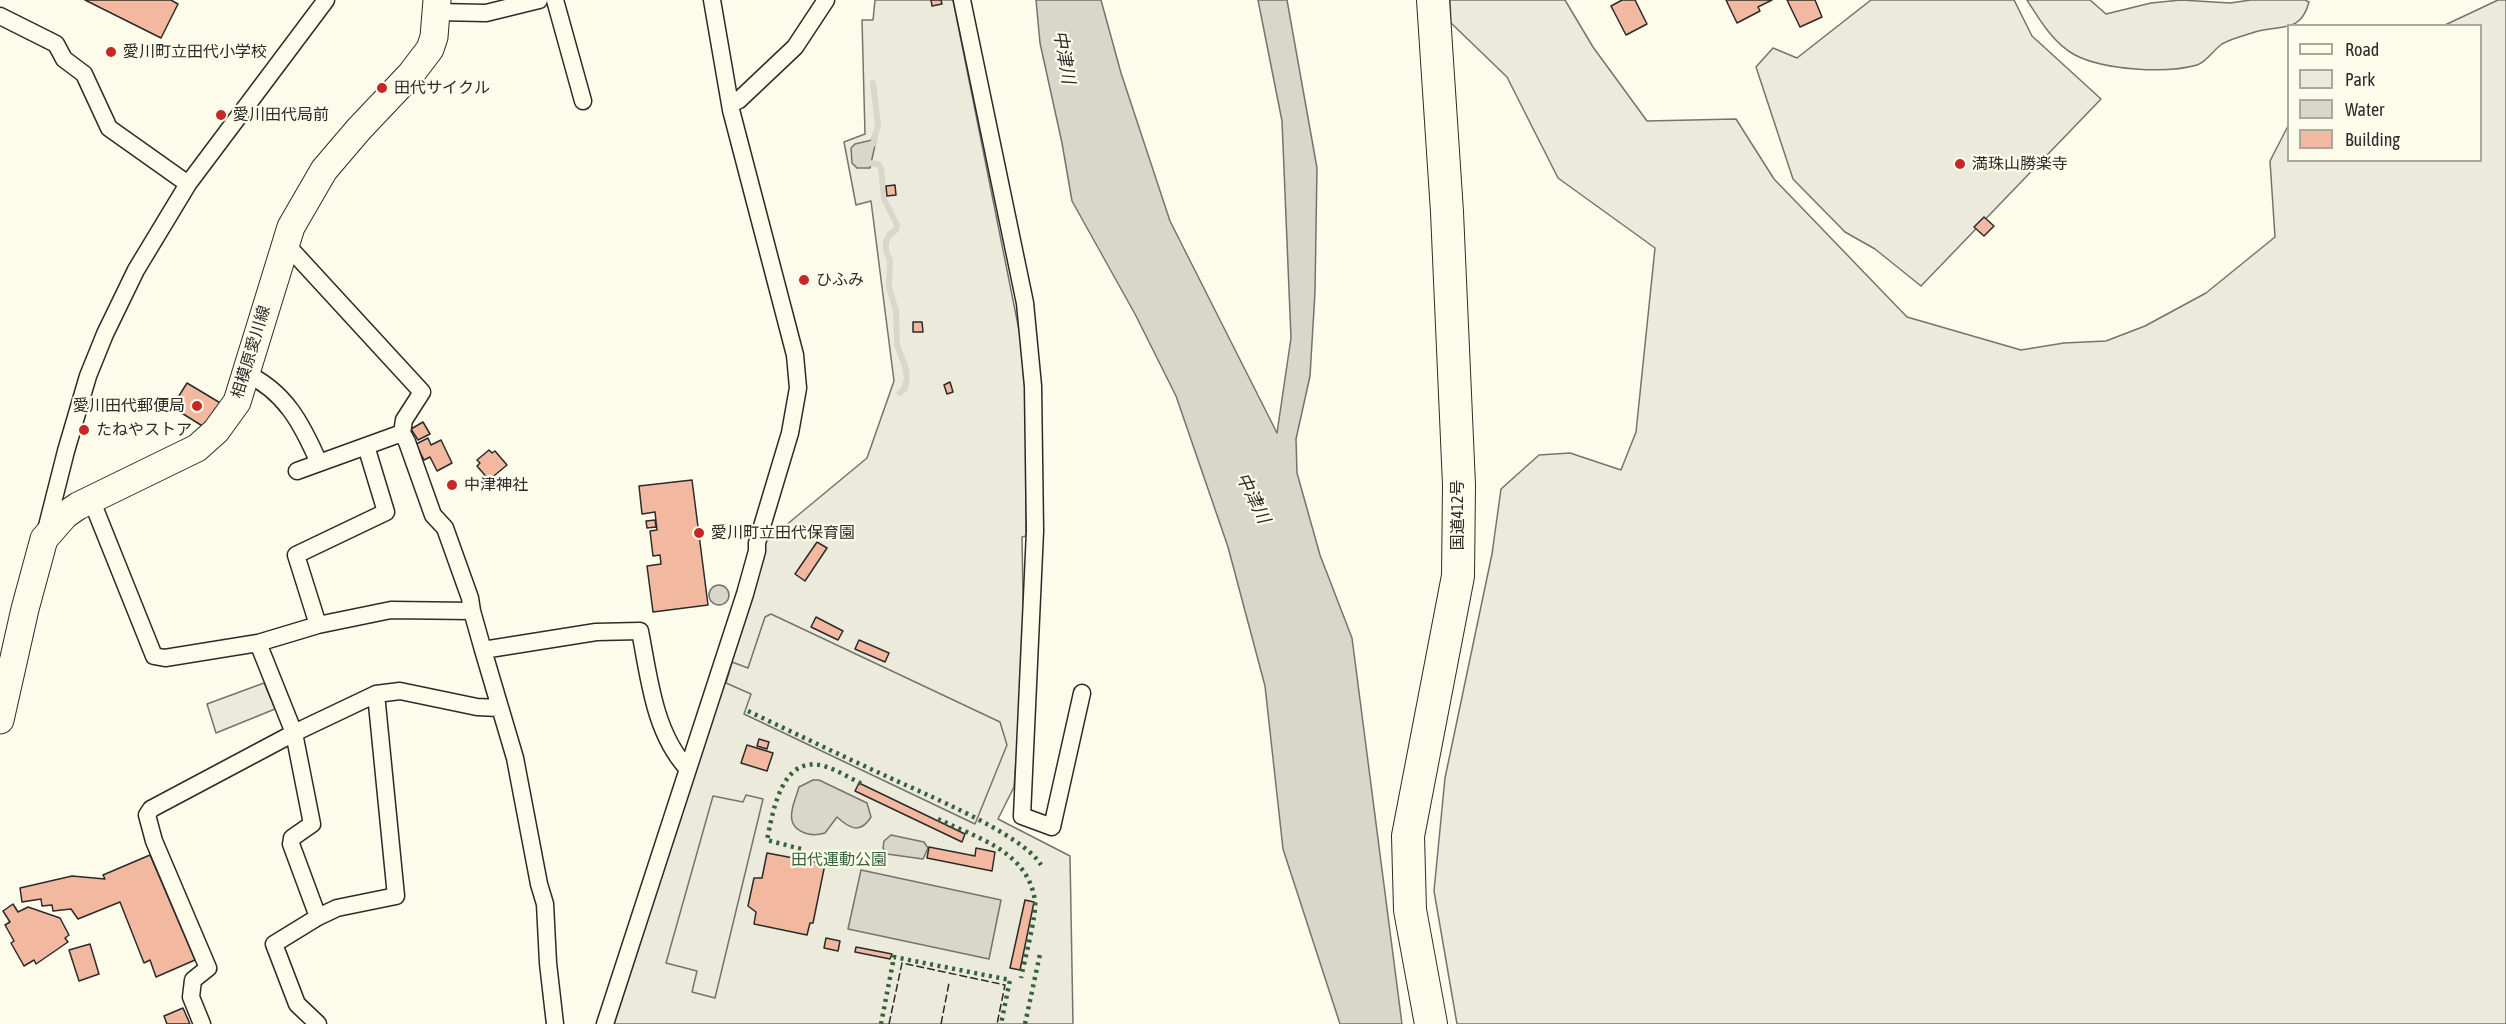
<!DOCTYPE html>
<html>
<head>
<meta charset="utf-8">
<style>
	body { margin:0 }
	#map { position:relative; width:2506px; height:1024px; overflow:hidden; background:#fdfbea; font-family:"Asap Condensed",sans-serif }
	canvas { display:block }
	.legend { position:absolute; left:2287px; top:24px; width:195px; height:138px; box-sizing:border-box; background:#fdfbea; border:2px solid #a9a89e; margin:0; padding:8px 10px; list-style:none; font-size:18px; color:#2b2b2b }
	.legend li { display:flex; align-items:center; gap:12px; height:30px }
	.legend b { width:30px; border:2px solid #a9a89e }
</style>
</head>
<body>
<div id="map">
<canvas width="2506" height="1024"></canvas>
<ul class="legend">
<li><b style="height:8px;background:#fdfbea"></b>Road</li>
<li><b style="height:16px;background:#ecebdb"></b>Park</li>
<li><b style="height:16px;background:#d8d7c9"></b>Water</li>
<li><b style="height:16px;background:#f2b8a0"></b>Building</li>
</ul>
</div>
<script>
const context = document.querySelector('canvas').getContext('2d');
context.lineJoin = 'round';
function fill(path, color) {
  context.fillStyle = color;
  context.fill(path, 'evenodd');
}
function strokePath(path, color, width, dash) {
  context.strokeStyle = color;
  context.lineWidth = width;
  context.lineCap = dash ? 'butt' : 'round';
  context.setLineDash(dash || []);
  context.stroke(path);
}
function label(font, color, halo, rows, align = 'center') {
  context.font = font + ' "Asap Condensed","Noto Sans JP",sans-serif';
  context.lineWidth = 4.5;
  context.setLineDash([]);
  context.textBaseline = 'middle';
  context.strokeStyle = halo;
  context.fillStyle = color;
  for (const [text, x, y, turn = 0] of rows) {
    context.save();
    context.translate(x, y);
    context.rotate((+turn || 0) * Math.PI / 180);
    context.textAlign = isNaN(turn) ? turn : align;
    if (halo) context.strokeText(text, 0, 0);
    context.fillText(text, 0, 0);
    context.restore();
  }
}
const green = new Path2D(`
	M875 0H953L1020 335 1026 401V536L1022 537 1024 656 1014 787 998 819 1070 856 1073 1024H614L764 558 762 545 867 458 894 381 871 201 856 205 844 142 865 134 862 20H873Z
	M1450 0H1565L1593 47 1647 121 1736 119 1774 179 1907 317 2021 350 2064 343 2106 341 2145 326 2206 293 2275 237 2270 161 2288 126V160H2480V26L2445 25 2498 0H2506V1024H1457L1434 891 1445 778 1492 554 1501 489 1539 455 1570 453 1621 470 1636 432 1655 248 1558 178 1507 77 1451 23Z
	M1871 0H2014L2032 36 2101 99 1921 286 1875 249 1845 232 1793 179 1756 67 1773 48 1797 58Z
	M2027 0H2090L2106 14 2151 3 2181 0 2230 3 2251 0H2305L2309 2C2300 36 2278 23 2252 33 2242 36 2230 39 2222 44 2213 50 2207 62 2197 65 2166 74 2104 70 2075 55 2054 44 2039 19 2027 0Z
	M264 683 275 709 216 733 207 704Z`);
fill(green, '#ecebdb');
strokePath(green, '#74746e', 1.5);
const parking = new Path2D(`
	M771 614 1000 722 1007 745 975 824 744 714 751 694 726 683 732 662 748 668 765 617Z
	M746 795 763 799 715 998 692 992 697 971 666 963 713 796 743 802Z`);
fill(parking, '#eceadb');
strokePath(parking, '#74746e', 1.5);
const water = new Path2D(`
	M1036 0H1101L1121 73 1170 221 1277 433 1291 338 1282 121 1258 0H1287L1317 168 1315 292 1310 376 1296 439 1297 473 1320 555 1352 638 1402 1024H1340L1283 849 1265 686 1228 547 1176 396 1135 314 1072 201 1062 143 1040 43Z
	M873 135 877 136 870 168H857L852 163 851 148 855 144 872 140Z
	M709 595a10 10 0 1 1 20 0a10 10 0 1 1-20 0Z
	M813 780H819L867 803 871 817C860 835 849 828 837 817L825 833C809 838 788 831 792 811 793 803 797 795 799 787Z
	M891 835 924 842 928 848 923 859 887 854 883 848 884 841Z
	M861 870 1001 900 989 959 848 929Z`);
fill(water, '#d8d7c9');
strokePath(water, '#74746e', 1.5);
strokePath(new Path2D(`
	M873 83 878 125 873 144
	M867 158 869 163 878 164 881 168 884 199 897 225 896 230 890 234 886 241V251L890 260 889 287 896 311 897 345 905 366 907 378 905 388 900 393`), '#d8d7c9', 6);
const building = new Path2D(`
	M85 0H171L178 4 161 38Z
	M931 0H941L942 4 932 6Z
	M1622 0H1635L1647 24 1626 35 1611 6Z
	M1726 0H1772L1758 7 1760 11 1737 23Z
	M1787 0H1815L1822 17 1800 27Z
	M895 185 896 195 887 196 886 186Z
	M1984 217 1994 226 1984 236 1974 227Z
	M913 322H922L923 332H913Z
	M950 382 953 392 947 394 944 385Z
	M187 383 222 404 217 411 215 409 204 427 172 407Z
	M423 422 430 434 418 440 411 429Z
	M428 438 431 445 441 440 452 463 437 471 430 457 424 460 416 444Z
	M489 450 492 453 495 451 507 465 489 480 477 466 480 463 477 460Z
	M692 480 708 605 653 612 647 566 661 564 660 555 653 556 650 531 657 530 655 512 642 514 639 486Z
	M655 520 656 527 647 528 646 521Z
	M817 542 827 548 805 581 795 574Z
	M816 617 843 631 838 640 811 627Z
	M859 640 889 653 885 662 855 649Z
	M759 739 769 742 767 749 757 746Z
	M747 745 773 753 767 771 741 763Z
	M859 783 965 834 962 842 855 791Z
	M929 847 975 856 976 848 995 852 992 871 927 858Z
	M767 853 825 864 813 923H810L807 935 754 924 756 912 748 906 754 878H762Z
	M150 855 195 960 156 977 150 960 144 963 120 902 78 919 71 909 53 911 52 905 42 906 41 899 22 902 20 888 72 876 105 879 103 875Z
	M1025 900 1034 902 1020 970 1010 968Z
	M13 904 18 912 28 907 60 918 69 935 65 938 68 942 36 964 34 960 24 966 11 943 14 941 5 925 10 922 3 911Z
	M826 938 840 941 838 951 824 948Z
	M90 944 99 974 79 981 69 950Z
	M856 947 892 954 890 959 855 952Z
	M183 1008 190 1024H167L164 1016Z`);
fill(building, '#f2b8a0');
strokePath(building, '#2b2b2b', 1.5);
const street = new Path2D(`
	M555 0 583 101
	M962 0 1025 303 1033 386 1035 531 1022 816 1052 827 1082 693
	M437 12 486 13 539 0
	M0 16 56 44 64 59 84 74 109 128 188 184
	M731 104 739 100 795 47 826 0
	M285 243 422 392 404 420 402 433 297 471
	M245 373C285 391 302 424 319 463
	M402 433 407 442 433 515 445 528 470 598 472 611
	M91 499 154 656 165 658 258 643 318 625 391 610 472 611 483 650
	M46 530 66 451 88 376 105 334 136 270 188 184 326 0
	M318 625 296 555 386 512 366 446
	M258 643 294 733 312 824 292 838 291 844 318 917 337 908 396 896 376 694
	M202 1024 191 997 193 980 208 968 154 841 147 815 151 809 294 733 376 694 400 691 477 707 499 708
	M318 1024 297 1004 274 944 318 917
	M555 1024 548 963 545 904 539 884 515 758 483 650 596 632 640 631C649 677 654 732 687 768
	M605 1024 745 594 757 551V543L790 433 798 388 795 355 731 110 712 0`);
const primary = new Path2D(`
	M0 720 25 609 44 539 65 515 78 506 197 448 216 431 237 402 291 227 324 170 359 129 411 74 430 49 434 37 437 0`);
const highway = new Path2D(`
	M1431 1024 1410 910 1408 836 1458 576 1459 485 1447 212 1433 0`);
strokePath(street, '#2b2b2b', 19);
strokePath(primary, '#2b2b2b', 29);
strokePath(highway, '#2b2b2b', 34);
strokePath(street, '#fdfbea', 16);
strokePath(primary, '#fdfbea', 27);
strokePath(highway, '#fdfbea', 32);
strokePath(new Path2D(`
	M748 711C794 733 840 755 886 776 922 793 1023 834 1041 865
	M938 819C977 838 1028 851 1035 901 1037 914 1024 962 1021 978
	M801 849 767 840C773 812 781 754 824 766 837 770 850 778 862 784
	M881 1024 894 957 1010 980 1001 1024
	M1025 1024 1040 954`), '#34623c', 4.5, [3, 4.5]);
strokePath(new Path2D(`
	M889 1024 902 963 1005 985 997 1024
	M941 1024 949 983`), '#2b2b2b', 1.5, [8, 3]);
for (const [x, y, r, color] of [
	[111,52,6,"#c62828"],
	[382,88,6,"#c62828"],
	[221,115,6,"#c62828"],
	[1960,164,6,"#c62828"],
	[804,280,6,"#c62828"],
	[197,406,6,"#c62828"],
	[84,430,6,"#c62828"],
	[452,485,6,"#c62828"],
	[699,533,6,"#c62828"]
]) {
  const dot = new Path2D();
  dot.arc(x, y, r, 0, 2 * Math.PI);
  context.fillStyle = color;
  context.fill(dot);
  strokePath(dot, '#fdfbea', 2);
}
label('16px', '#2b2b2b', '#fdfbea', [
	["愛川町立田代小学校",123,52],
	["田代サイクル",394,88],
	["愛川田代局前",233,115],
	["満珠山勝楽寺",1972,164],
	["ひふみ",816,280],
	["愛川田代郵便局",185,406,"right"],
	["たねやストア",96,430],
	["中津神社",464,485],
	["愛川町立田代保育園",711,533]
], 'left');
label('16px', '#2b2b2b', '#fdfbea', [
	["相模原愛川線",251,352,-73],
	["国道412号",1458,515,-90]
]);
label('16px', '#34623c', '#fdfbea', [
	["田代運動公園",839,860]
]);
label('italic 18px', '#2b2b2b', '#fdfbea', [
	["中津川",1064,57,80],
	["中津川",1253,498,64]
]);
</script>
</body>
</html>
